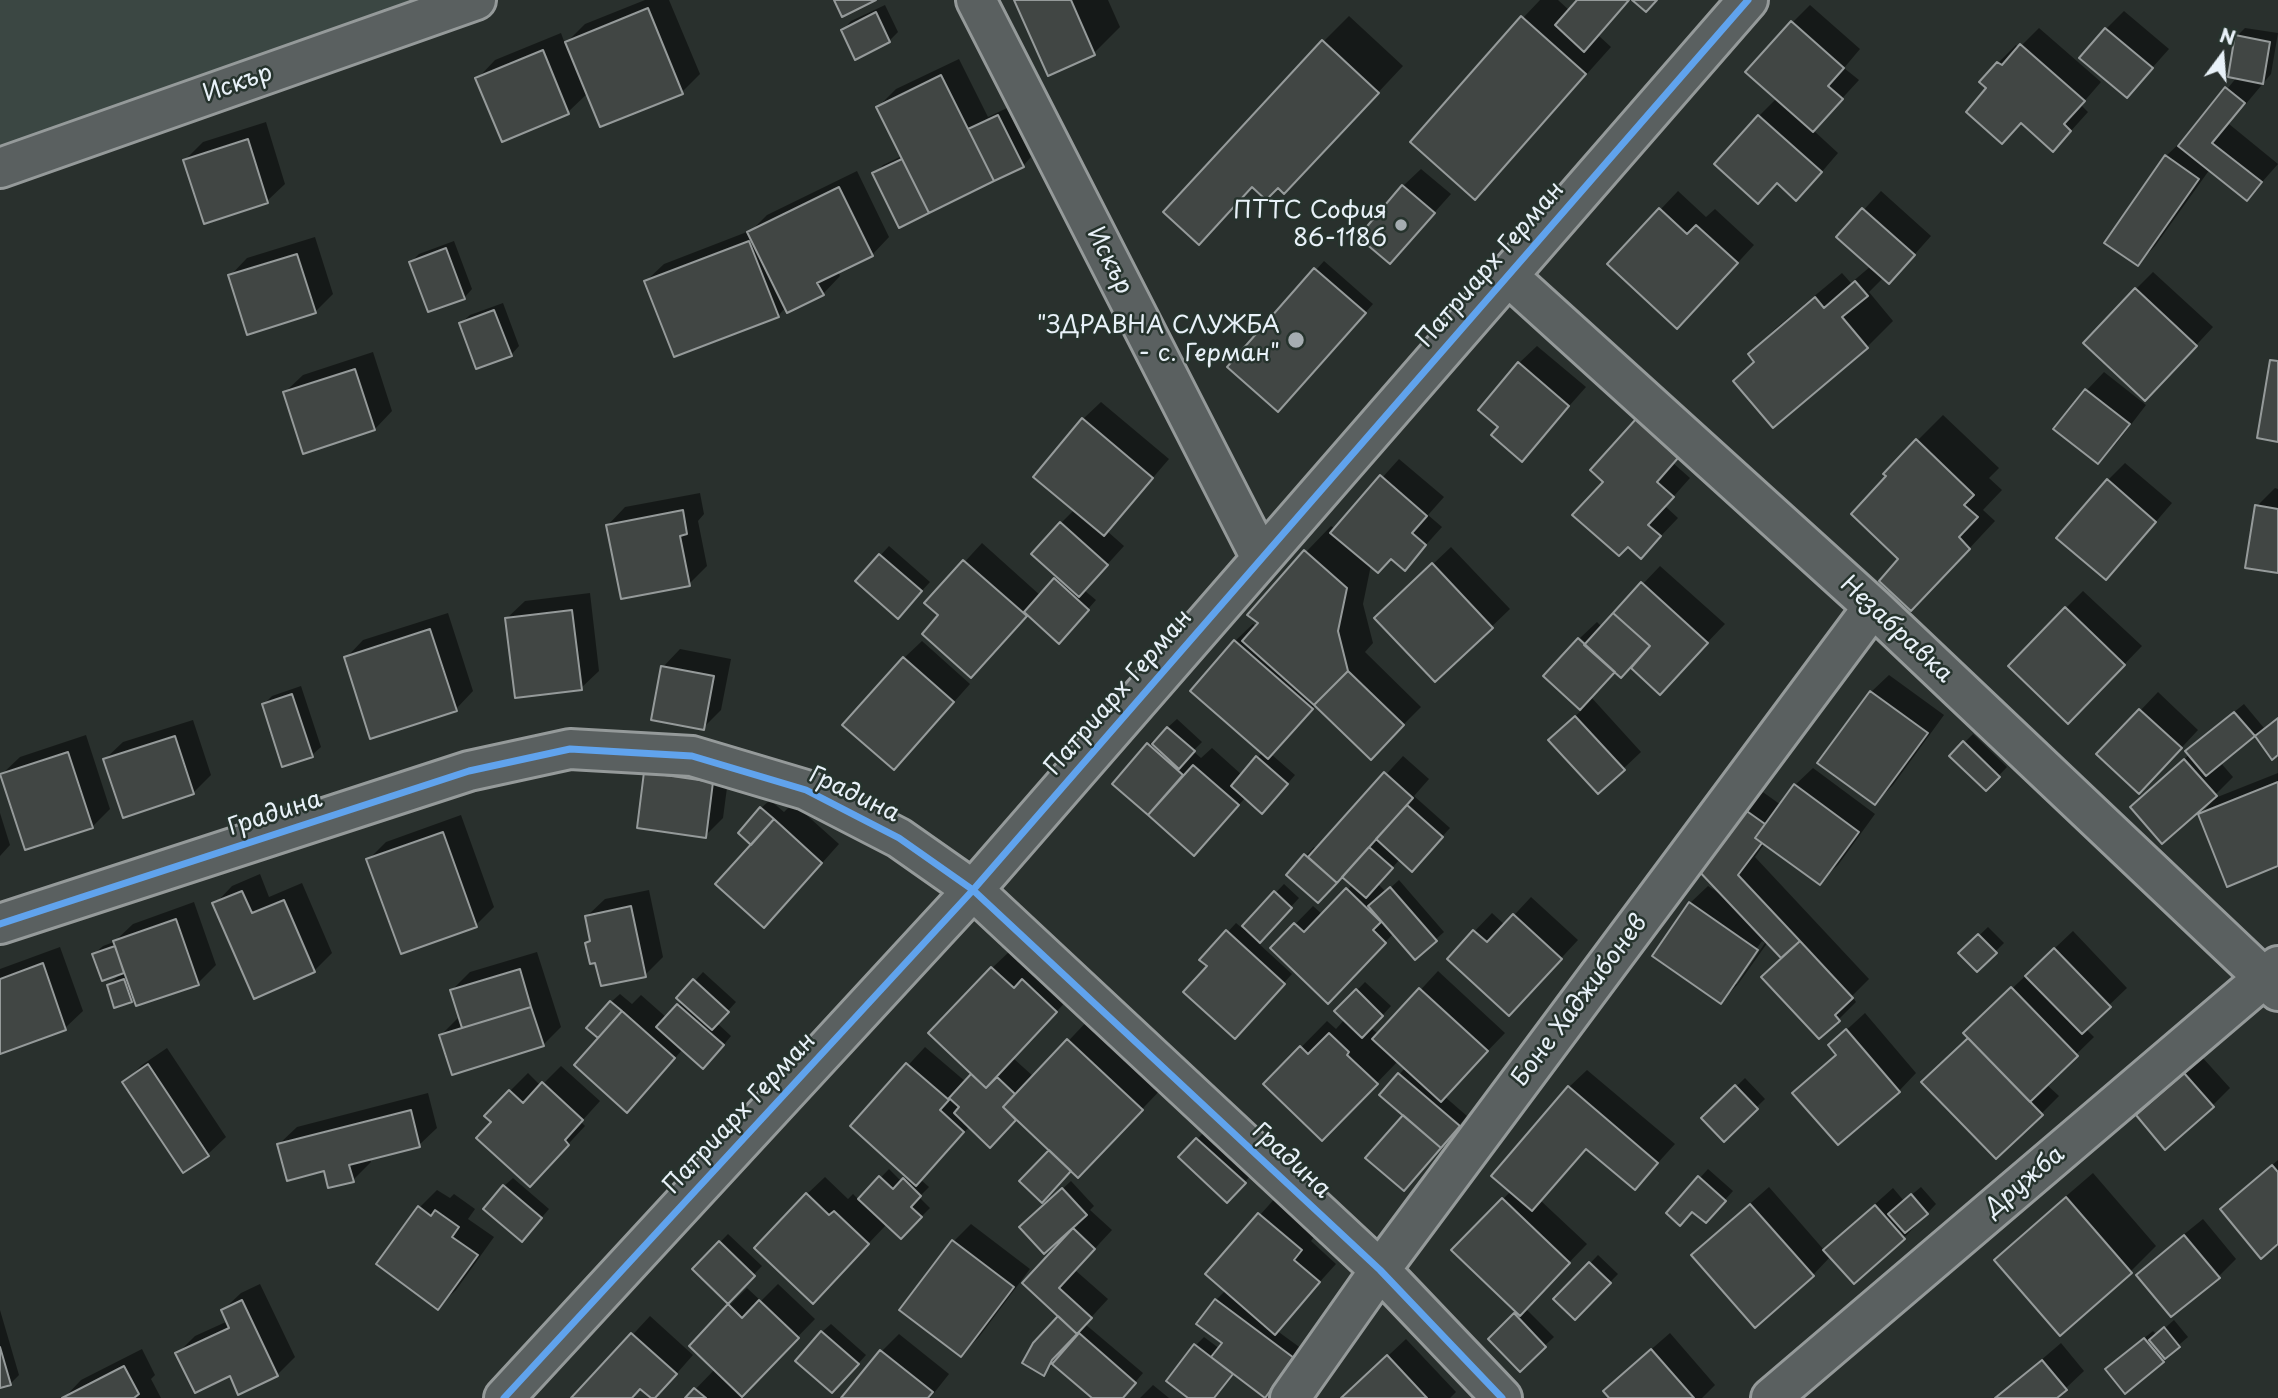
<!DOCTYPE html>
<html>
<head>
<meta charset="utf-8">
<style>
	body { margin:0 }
	#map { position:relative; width:2278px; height:1398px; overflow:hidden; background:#29302d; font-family:"Playpen Sans",sans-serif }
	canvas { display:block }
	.north { position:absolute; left:2187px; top:21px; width:70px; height:70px; -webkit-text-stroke:5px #26332d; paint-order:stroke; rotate:16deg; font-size:19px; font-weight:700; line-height:28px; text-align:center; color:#e8f1f8 }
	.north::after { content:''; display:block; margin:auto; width:24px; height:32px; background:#e8f1f8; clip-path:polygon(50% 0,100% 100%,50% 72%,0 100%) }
</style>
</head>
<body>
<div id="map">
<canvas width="2278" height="1398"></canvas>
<div class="north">N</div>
</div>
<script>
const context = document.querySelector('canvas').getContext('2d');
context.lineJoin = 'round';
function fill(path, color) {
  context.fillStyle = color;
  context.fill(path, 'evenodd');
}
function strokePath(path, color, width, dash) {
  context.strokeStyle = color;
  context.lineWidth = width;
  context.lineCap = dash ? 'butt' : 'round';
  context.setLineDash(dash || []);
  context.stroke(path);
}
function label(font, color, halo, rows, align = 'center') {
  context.font = font + ' "Playpen Sans",sans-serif';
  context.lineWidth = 5;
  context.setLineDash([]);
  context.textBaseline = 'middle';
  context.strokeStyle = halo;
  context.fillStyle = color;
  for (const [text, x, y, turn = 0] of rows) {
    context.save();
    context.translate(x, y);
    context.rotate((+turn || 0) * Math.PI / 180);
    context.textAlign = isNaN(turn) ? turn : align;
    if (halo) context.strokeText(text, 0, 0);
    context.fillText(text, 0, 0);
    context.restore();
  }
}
fill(new Path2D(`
	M0 0H476L0 168Z`), '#3b4743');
fill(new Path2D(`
	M645 0H669L700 74 682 92 588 93 568 112 478 78 495 60 561 33 565 44 585 24Z
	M1016 0H1108L1120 27 1094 53Z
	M1540 0H1558L1570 11 1580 0H1629L1598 35 1611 47 1500 171 1474 197 1523 18Z
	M885 5 898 32 889 41 843 30 851 21Z
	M1810 5 1860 49 1844 68 1859 80 1813 130 1838 153 1814 181 1759 116 1777 98 1792 23Z
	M2124 11 2169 49 2127 96 2106 29Z
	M1349 16 1403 66 1310 165 1323 42Z
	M2039 28 2101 82 2081 105 2088 112 2070 132 1998 63 2016 45 2019 48Z
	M2245 28 2278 33 2271 74 2229 124 2278 164 2247 199 2210 169 2155 246 2138 264 2166 156 2184 139 2185 140 2237 77V36Z
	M959 59 988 117 1007 108 1031 157 1023 166 874 174 883 165 902 156 878 107 896 89Z
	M266 122 285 184 267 201 185 160 203 142Z
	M1421 169 1451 194 1390 262 1403 186Z
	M857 171 889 237 872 255 838 271 840 276 823 294 786 307 778 316 646 281 664 264 752 230 767 215Z
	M1678 191 1706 217 1715 209 1754 245 1695 309 1609 264Z
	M1881 191 1931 236 1906 264 1884 277 1869 292 1893 321 1867 347 1773 426 1735 381 1755 361 1750 354 1776 328 1842 273 1851 283 1871 266 1839 237Z
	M315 237 333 294 315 312 230 276 247 258Z
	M454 241 472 289 464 298 411 262 419 254Z
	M1324 261 1373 304 1287 401 1229 367Z
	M2153 272 2213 327 2163 381 2136 289Z
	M503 303 519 346 511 355 461 323 470 315Z
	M1537 346 1586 387 1522 459 1501 426 1519 363Z
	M373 352 392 411 375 429 285 392 303 375Z
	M2104 372 2146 405 2116 444 2098 462 2056 429 2087 390Z
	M1101 402 1169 459 1107 531 1124 546 1084 590 1096 600 1067 633 1028 614 989 658 927 603 982 543 1041 596 1059 576 1061 523 1075 509 1083 419Z
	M1655 403 1695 439 1673 463 1690 478 1665 506 1678 518 1658 539 1605 482 1637 420Z
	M1943 415 1999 468 1989 478 2002 490 1983 510 1995 521 1937 583 1901 559 1917 441Z
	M1399 459 1444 497 1428 515 1442 527 1405 568 1391 557 1371 565 1363 604 1373 643 1365 652 1421 707 1371 757 1316 704 1271 754 1295 775 1271 803 1246 797 1194 854 1114 784 1148 745 1177 719 1202 742 1193 751 1201 758 1212 748 1242 775 1263 752 1235 641 1253 624 1257 627 1306 552 1331 526 1336 529Z
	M2125 463 2172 503 2123 560 2108 480Z
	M2275 488 2278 489V571L2257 506Z
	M700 493 704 514 698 521 707 566 689 584 608 525 625 507Z
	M889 546 930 582 906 608 857 581Z
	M1451 547 1510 609 1436 680 1394 601Z
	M1660 566 1725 624 1660 692 1631 666 1616 671 1591 697 1641 752 1623 769 1568 723 1582 710 1545 676 1586 648V643L1580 638 1597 622 1602 627Z
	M2083 591 2142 646 2086 704 2066 608Z
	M590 593 599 671 581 688 507 618 525 601Z
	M448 613 473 691 456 709 346 658 363 640Z
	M922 641 970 684 911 750 904 658Z
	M680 649 731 659 721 710 703 728 663 667Z
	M1889 675 1944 715 1893 785 1875 803 1871 692Z
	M301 686 321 747 312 755 264 704 272 696Z
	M2158 692 2198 730 2157 774 2099 754Z
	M2244 704 2264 728 2278 718V753L2273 757 2254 734 2220 762 2233 777 2213 797 2150 790 2190 754 2196 743Z
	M193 720 211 775 193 793 105 759 123 742Z
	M1973 734 2007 767 1986 789 1951 756Z
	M86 735 110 809 92 827 2 774 20 757Z
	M664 756 730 765 723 818 705 836 646 773Z
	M1403 756 1429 779 1414 796 1450 828 1420 861 1400 859 1378 884 1386 892 1399 880 1444 932 1435 940 1394 933 1328 1001 1272 948 1313 906 1323 915 1353 884 1343 875 1326 893 1288 874 1314 847 1317 850Z
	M1813 768 1875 814 1838 865 1820 882 1765 843 1755 857 1869 979 1852 996 1856 1002 1838 1020 1768 942 1738 984 1721 1002 1690 903 1708 886 1722 895 1699 868 1760 790 1781 805 1795 785ZM1762 941 1765 943 1737 984H1732Z
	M2278 773V865L2200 815 2215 798Z
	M770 800 784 812 793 803 839 844 782 908 753 844 761 808Z
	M0 813 10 845 0 856Z
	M461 815 494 907 476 925 368 860 386 842Z
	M260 874 269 897 302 883 332 953 314 971 215 904 232 886Z
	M1284 884 1299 898 1258 943 1292 974 1243 1028 1209 966 1202 960 1236 923 1242 928Z
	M649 890 663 957 645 975 597 961 587 943 592 939 587 916 605 899Z
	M1531 897 1578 940 1526 996 1449 958 1492 913 1505 925Z
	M194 902 216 965 198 983 135 997 131 1001 109 985 121 973 94 954 103 946 114 942 133 924Z
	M1988 927 2004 943 1977 970 1961 953Z
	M2073 931 2127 988 2085 1028 2094 1037 2046 1084 2059 1096 2041 1114 1970 1037 1983 1016Z
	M60 947 83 1011 65 1028 0 1052V969Z
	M1010 951 1032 972 1041 963 1074 993 1013 1058 1034 1077 1094 1014 1167 1083 1104 1149 1051 1150 1017 1118 990 1145 970 1126 920 1179 929 1187 919 1197 930 1208 901 1237 887 1224 830 1284 807 1194 825 1177 848 1199 853 1194 859 1200 889 1169 902 1182 908 1176 852 1126 925 1047 966 1082 974 1074 992 968Z
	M537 952 561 1027 543 1045 441 1035 459 1017 452 990 470 972Z
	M1438 971 1505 1033 1444 1096 1467 1116 1412 1180 1405 1115 1381 1095 1405 1068 1398 1061 1348 1113 1265 1084 1327 1021 1336 1029 1345 1019 1337 1011 1365 982 1391 1006 1371 1028 1379 1035Z
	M703 972 736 1002 717 1023 731 1036 712 1059 683 1049 644 1093 600 1038 611 1002 620 994 632 1004 641 995 667 1018 682 1001 679 998Z
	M1865 1013 1916 1073 1899 1091 1795 1093 1837 1054 1830 1045Z
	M167 1048 226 1137 208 1154 184 1170 125 1082 142 1065Z
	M2202 1057 2230 1088 2212 1106 2138 1115Z
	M561 1066 600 1101 581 1122 585 1126 547 1167 493 1122 510 1091 528 1073 541 1086Z
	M1587 1070 1675 1144 1635 1188 1587 1147 1540 1200 1587 1244 1525 1308 1554 1337 1520 1369 1490 1339 1518 1312 1453 1250 1511 1191 1569 1087Z
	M1745 1078 1765 1099 1724 1139 1704 1118Z
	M428 1093 437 1128 419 1145 370 1158 371 1162 353 1180 326 1169 279 1144 297 1127Z
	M1206 1130 1253 1173 1236 1192 1180 1157Z
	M2278 1160V1242L2222 1209Z
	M1708 1169 1733 1191 1714 1212 1693 1210 1668 1213Z
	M2093 1173 2156 1246 2130 1272 1996 1260 2022 1234Z
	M513 1178 549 1209 530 1231 504 1186Z
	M1071 1181 1094 1206 1090 1210 1112 1230 1075 1270 1108 1299 1085 1324 1143 1373 1122 1398H1095L1054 1363 1044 1373 1060 1316 1024 1283 1078 1225 1030 1219ZM1070 1339 1072 1341 1057 1361 1055 1360 1060 1350Z
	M1769 1187 1824 1250 1893 1188 1904 1201 1921 1187 1936 1204 1904 1238 1831 1256 1813 1275 1711 1238Z
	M437 1190 450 1198 454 1194 475 1209 468 1219 494 1237 456 1290 438 1307 420 1207Z
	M1277 1196 1319 1231 1311 1241 1336 1264 1276 1330 1302 1349 1273 1387 1234 1372 1214 1398H1191L1195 1346 1204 1337 1220 1349 1225 1343 1216 1300 1226 1290 1207 1274Z
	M2203 1219 2236 1259 2219 1276 2138 1275 2156 1257Z
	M971 1224 1030 1269 979 1337 961 1355 953 1242Z
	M728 1234 762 1266 728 1301 694 1269Z
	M1598 1255 1618 1274 1575 1318 1556 1299Z
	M260 1284 295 1357 277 1375 231 1374 178 1353 195 1336 228 1321 223 1310 241 1293Z
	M778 1284 815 1319 741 1395 744 1398H687L715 1369 729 1306 747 1288 761 1301Z
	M0 1310 19 1375 10 1384 0 1387Z
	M650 1316 693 1355 671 1380 641 1387 631 1398H574Z
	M2174 1320 2188 1337 2126 1391 2116 1361 2153 1331 2157 1335Z
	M831 1324 866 1355 841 1383 822 1332Z
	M1670 1333 1715 1385 1702 1398H1612L1623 1374Z
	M899 1334 949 1374 930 1398H844L881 1352Z
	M1406 1339 1456 1392 1450 1398H1343Z
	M2061 1343 2084 1371 2066 1388 2055 1398H1997Z
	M142 1349 155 1375 151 1379 161 1398H64L81 1380Z
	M1153 1385 1169 1398H1140Z`), '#0007');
const building = new Path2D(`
	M834 0H876L842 17Z
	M1014 0H1071L1095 55 1048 76Z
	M1577 0H1629L1584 52 1555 25Z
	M1632 0H1657L1646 12Z
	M648 8 683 94 600 127 565 42Z
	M876 12 890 42 855 60 841 30Z
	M1521 16 1586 74 1475 200 1410 142Z
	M1791 21 1844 68 1828 86 1843 99 1813 132 1745 72Z
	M2105 28 2153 68 2127 98 2079 58Z
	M2235 35 2270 42 2263 84 2228 77Z
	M1322 40 1379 93 1284 194 1278 188 1266 200 1252 187 1199 245 1163 212Z
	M2020 44 2085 101 2064 124 2071 131 2053 152 2021 123 2002 144 1966 112 1986 88 1979 82 1997 62 2002 65Z
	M543 50 569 114 502 142 475 78Z
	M941 75 994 181 929 213 876 107Z
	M2225 87 2245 103 2212 143 2262 182 2247 201 2178 146Z
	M998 115 1024 167 994 181 968 129Z
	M1758 115 1822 172 1796 201 1777 183 1758 204 1714 164Z
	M248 139 268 203 204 224 183 160Z
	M2165 155 2199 179 2138 266 2104 243Z
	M902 159 929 213 899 228 872 173Z
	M1402 185 1435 213 1390 264 1358 237Z
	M839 187 873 256 817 283 824 295 787 313 747 232Z
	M1659 208 1687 234 1696 225 1738 263 1677 329 1607 264Z
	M1862 208 1915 255 1889 284 1836 237Z
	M749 241 779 317 674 357 644 281Z
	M446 248 465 299 428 312 409 262Z
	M297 254 316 313 247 335 228 275Z
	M1314 268 1366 313 1278 412 1227 367Z
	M1855 281 1868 296 1842 317 1868 348 1773 428 1733 381 1754 362 1748 354 1815 297 1824 308Z
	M2135 288 2197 346 2145 401 2083 343Z
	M494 310 512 356 476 369 459 323Z
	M2270 360 2278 361V442L2257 438Z
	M1518 362 1569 406 1522 462 1491 435 1498 427 1478 410Z
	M355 369 375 430 303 454 283 392Z
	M2085 389 2130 424 2098 464 2053 429Z
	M1082 418 1153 478 1104 536 1033 477Z
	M1636 419 1678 458 1657 482 1674 497 1648 525 1661 536 1641 559 1628 547 1619 556 1572 515 1603 482 1590 470Z
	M1916 439 1974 495 1964 505 1978 517 1959 537 1970 549 1911 611 1879 581 1898 559 1851 514 1886 476 1883 474Z
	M1380 475 1427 516 1412 533 1426 545 1405 571 1391 559 1378 573 1330 533Z
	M2107 479 2156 522 2106 580 2056 538Z
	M2255 505 2278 509V573L2245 568Z
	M683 510 687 534 680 536 690 586 621 599 606 525Z
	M1060 522 1108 565 1079 597 1031 554Z
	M1304 550 1347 588 1338 631 1348 671 1314 705 1242 641 1258 623 1247 615Z
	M879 554 922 591 898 619 855 581Z
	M963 560 1027 616 971 678 922 634 938 615 924 603Z
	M1432 563 1493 628 1435 682 1374 618Z
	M1054 578 1089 610 1059 644 1024 612Z
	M1641 582 1708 643 1660 695 1631 668 1650 646 1613 613Z
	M2065 607 2125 665 2068 724 2008 666Z
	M572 610 582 690 515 698 505 618Z
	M1613 613 1650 646 1621 678 1584 645Z
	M430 629 457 711 370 739 344 657Z
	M1578 638 1615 672 1580 710 1543 676Z
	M1234 640 1313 709 1268 759 1190 691Z
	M903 657 954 702 894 770 842 725Z
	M661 666 714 676 704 730 651 720Z
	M1348 671 1404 725 1371 760 1314 705Z
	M1870 691 1928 733 1875 805 1817 763Z
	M292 694 313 757 282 767 262 704Z
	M2139 709 2182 748 2139 794 2096 754Z
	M2234 712 2255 736 2206 776 2185 751Z
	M1575 716 1625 770 1598 794 1548 740Z
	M2278 718V755L2272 760 2255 736Z
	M1167 727 1195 751 1179 769 1152 744Z
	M175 736 194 794 123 818 103 759Z
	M1963 741 2000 777 1986 791 1949 756Z
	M1147 743 1183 775 1148 815 1112 784Z
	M68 752 93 828 25 850 0 774Z
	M1256 756 1288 784 1262 814 1231 786Z
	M2184 759 2217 796 2162 844 2130 807Z
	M1193 765 1239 805 1194 856 1148 815Z
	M644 772 713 782 706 838 637 828Z
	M1384 772 1413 798 1337 883 1308 857Z
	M2278 782V866L2227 887 2198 814Z
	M1794 784 1859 832 1820 885 1755 838Z
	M1407 805 1443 837 1412 872 1376 839Z
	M760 807 774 819 751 845 738 833Z
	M1741 807 1765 824 1755 838 1762 843 1738 875 1800 941 1781 958 1696 868Z
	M774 819 822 863 764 928 715 884Z
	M443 832 477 927 401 954 366 859Z
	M1369 847 1393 868 1366 898 1342 877Z
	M1304 854 1337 883 1318 903 1286 875Z
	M1390 887 1437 941 1415 960 1368 906Z
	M1346 888 1381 922 1373 930 1386 943 1328 1004 1270 948 1294 923 1304 932Z
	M242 891 252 913 284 900 315 972 254 999 212 903Z
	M1274 891 1292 908 1260 943 1242 926Z
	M1689 902 1758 950 1721 1004 1652 956Z
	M631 906 646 977 601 986 595 963 590 964 585 943 590 941 585 916Z
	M1513 914 1562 959 1509 1016 1447 959 1473 930 1487 942Z
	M176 919 199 985 136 1006 113 941Z
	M1226 930 1285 984 1235 1039 1183 992 1207 966 1199 960Z
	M1978 934 1997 953 1977 972 1958 953Z
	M1800 941 1853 998 1835 1015 1840 1021 1819 1039 1761 977Z
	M115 946 124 973 102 981 92 954Z
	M2054 948 2111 1007 2082 1034 2025 976Z
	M43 963 66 1030 0 1054V979Z
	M991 967 1014 988 1022 979 1057 1012 986 1088 928 1033Z
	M520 969 531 1007 462 1028 450 990Z
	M124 979 132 1002 114 1008 107 985Z
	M693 979 729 1012 712 1030 676 998Z
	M2011 987 2078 1056 2030 1102 1963 1033Z
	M1419 988 1488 1051 1441 1102 1372 1039Z
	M1356 989 1383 1016 1362 1038 1334 1011Z
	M610 1001 622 1011 598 1038 586 1028Z
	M677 1004 724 1045 703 1069 656 1027Z
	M531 1007 544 1046 452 1075 439 1035Z
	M622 1011 675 1058 627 1113 574 1065Z
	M1846 1029 1900 1092 1838 1145 1792 1093 1836 1055 1828 1045Z
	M1329 1033 1349 1052 1347 1055 1378 1084 1322 1141 1263 1084 1300 1046 1308 1054Z
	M1968 1038 2043 1115 1996 1159 1921 1082Z
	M1067 1039 1143 1110 1078 1178 1003 1107Z
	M906 1063 949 1100 940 1110 964 1132 916 1186 850 1126Z
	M148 1064 209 1156 183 1173 122 1082Z
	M1398 1073 1460 1126 1441 1148 1379 1095Z
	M2184 1073 2214 1107 2165 1150 2136 1115Z
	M971 1074 986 1088 997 1077 1015 1094 1003 1107 1016 1120 990 1148 954 1113 959 1107 949 1098Z
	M542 1082 583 1120 565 1140 569 1145 530 1187 476 1138 491 1122 484 1116 509 1090 523 1103Z
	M1735 1085 1758 1109 1724 1142 1701 1118Z
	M1568 1086 1658 1163 1635 1190 1586 1149 1532 1211 1491 1176Z
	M411 1110 420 1147 349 1165 354 1182 328 1188 324 1171 287 1181 277 1144Z
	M1403 1115 1441 1148 1404 1191 1365 1158Z
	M1196 1138 1246 1183 1227 1203 1178 1157Z
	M1049 1150 1071 1171 1042 1203 1019 1181Z
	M2272 1165 2278 1172V1244L2261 1259 2220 1209Z
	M879 1176 893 1189 903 1178 921 1196 911 1207 922 1217 901 1239 858 1199Z
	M1698 1176 1726 1201 1706 1223 1692 1212 1680 1226 1666 1213Z
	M503 1185 542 1218 522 1242 483 1209Z
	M1062 1188 1087 1215 1044 1254 1019 1227Z
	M806 1193 829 1215 834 1211 869 1244 813 1304 754 1248Z
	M1911 1194 1928 1214 1905 1233 1888 1214Z
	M2066 1197 2132 1273 2060 1336 1994 1260Z
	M1502 1198 1570 1263 1520 1316 1451 1250Z
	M1750 1204 1814 1276 1755 1328 1691 1255Z
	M1875 1205 1905 1239 1854 1284 1823 1250Z
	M418 1206 431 1216 435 1210 459 1227 452 1237 478 1255 438 1310 376 1264Z
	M1258 1213 1302 1250 1294 1260 1320 1282 1275 1335 1205 1274Z
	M1073 1228 1095 1249 1059 1288 1092 1318 1077 1334 1022 1283Z
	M2184 1235 2220 1278 2171 1317 2136 1275Z
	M952 1240 1014 1287 961 1357 899 1310Z
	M719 1241 755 1276 728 1304 692 1269Z
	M1589 1262 1611 1283 1575 1320 1553 1299Z
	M1215 1299 1294 1358 1265 1398 1211 1357 1222 1343 1196 1324Z
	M242 1300 278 1376 238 1395 230 1376 195 1393 175 1353 229 1328 221 1310Z
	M759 1300 799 1338 742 1397 689 1346 728 1304 742 1318Z
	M1514 1313 1546 1347 1520 1372 1488 1339Z
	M1058 1316 1077 1334 1052 1360 1044 1376 1022 1363 1033 1343Z
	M2164 1327 2180 1347 2165 1359 2149 1340Z
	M821 1331 859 1364 832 1393 795 1361Z
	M631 1333 677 1374 655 1398H651L640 1389 632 1398H571Z
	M1079 1333 1136 1383 1123 1398H1092L1052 1364Z
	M2144 1338 2164 1362 2125 1394 2105 1369Z
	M1194 1344 1233 1374 1214 1398H1188L1166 1381Z
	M0 1347 11 1385 0 1388Z
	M1651 1349 1694 1398H1609L1603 1391Z
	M880 1350 933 1392 928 1398H841Z
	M1387 1355 1427 1398H1341Z
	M2042 1360 2067 1390 2057 1398H1995Z
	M124 1366 139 1394 134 1398H62Z
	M694 1388 706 1398H685Z`);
fill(building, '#414644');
strokePath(building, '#959a9a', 2);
const minor = new Path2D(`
	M976 0 1261 558
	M0 168 476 0
	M1508 276 1873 607 2278 991
	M0 924 469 771 570 749 692 756 806 790 899 838 973 890 1380 1270 1502 1398
	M504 1398 973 890 1748 0
	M1290 1398 1380 1270 1873 607
	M1771 1398 2278 966`);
strokePath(minor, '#959a9a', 44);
strokePath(minor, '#5a6060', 38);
strokePath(new Path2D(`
	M0 924 469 771 570 749 692 756 806 790 899 838 973 890 1380 1270 1502 1398
	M504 1398 973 890 1748 0`), '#60a3ed', 7);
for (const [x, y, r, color] of [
	[1401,225,7,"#a5adb1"],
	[1296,340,9,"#a5adb1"]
]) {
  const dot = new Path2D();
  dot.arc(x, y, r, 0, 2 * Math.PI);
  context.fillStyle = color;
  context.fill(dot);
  strokePath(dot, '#26332d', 2.5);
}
label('24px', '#e8f1f8', '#26332d', [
	["Искър",238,84,-19],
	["Искър",1109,261,63],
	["Патриарх Герман",1491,265,-49],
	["Незабравка",1896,630,43],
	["Патриарх Герман",1119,693,-49],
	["Градина",854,795,26],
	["Градина",275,814,-18],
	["Боне Хаджибонев",1580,1001,-53],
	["Патриарх Герман",740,1114,-47],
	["Градина",1291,1161,43],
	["Дружба",2025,1182,-40]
]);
label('24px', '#e8f1f8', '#26332d', [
	["ПТТС София",1387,211],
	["86-1186",1387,239],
	["\"ЗДРАВНА СЛУЖБА",1280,326],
	["- с. Герман\"",1280,354]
], 'right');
</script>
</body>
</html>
